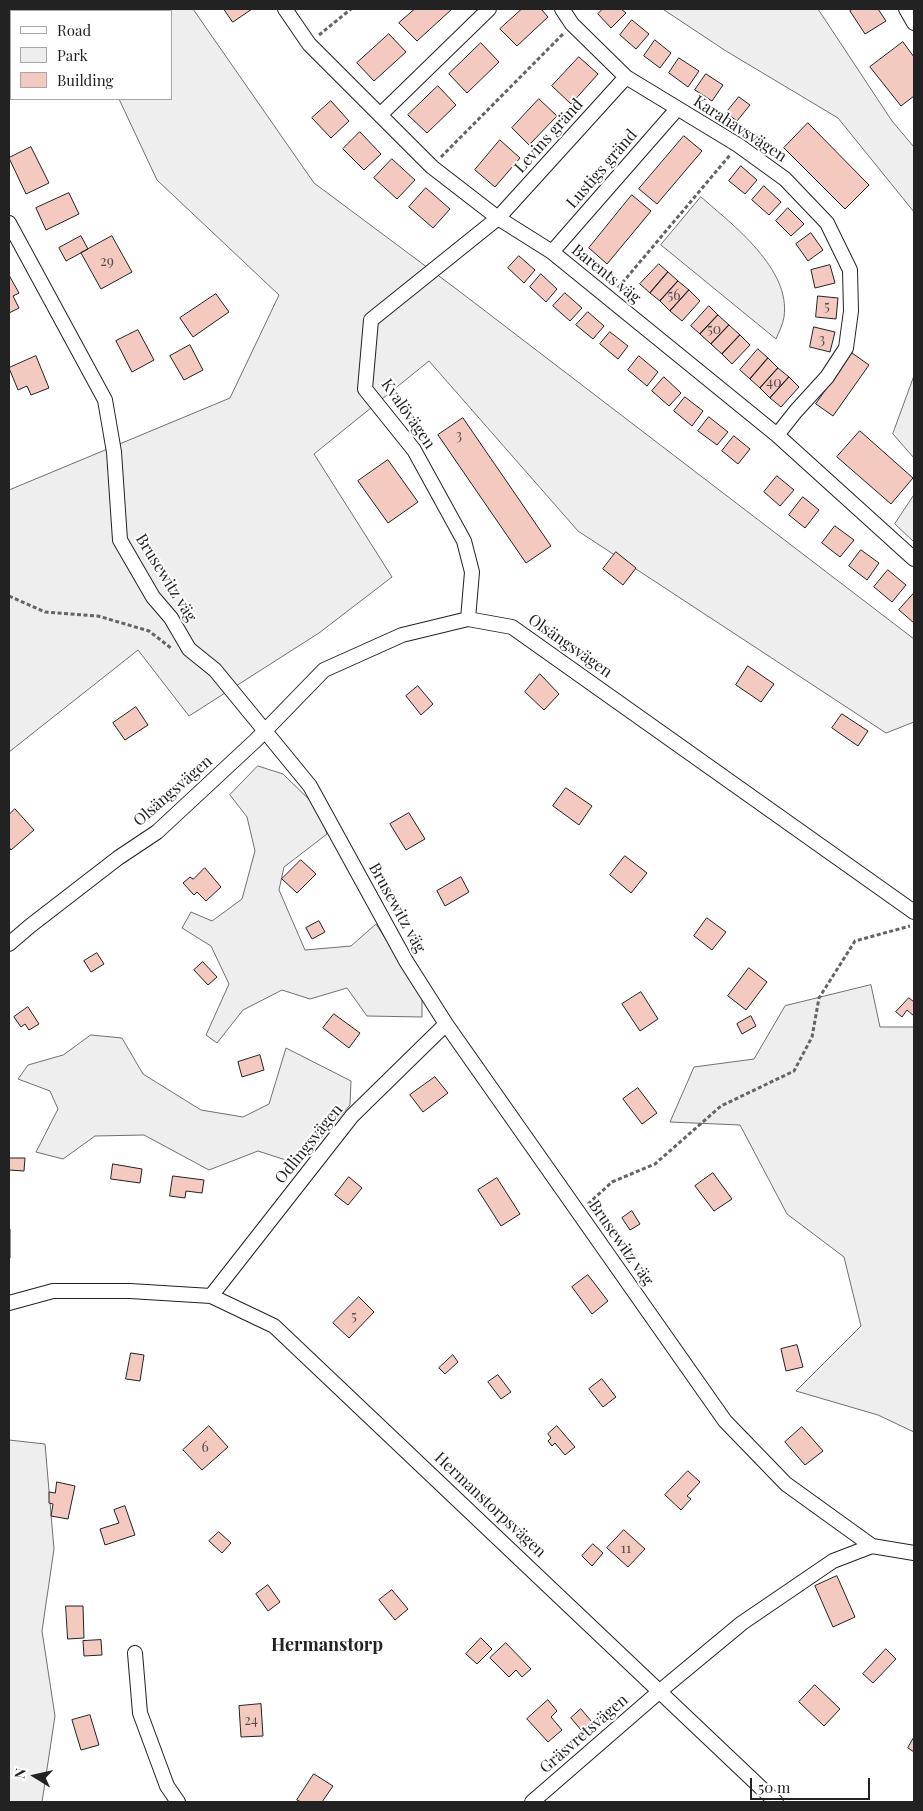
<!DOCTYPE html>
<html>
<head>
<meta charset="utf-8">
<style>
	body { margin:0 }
	#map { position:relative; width:923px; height:1811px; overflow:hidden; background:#fff; font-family:"Playfair Display",serif }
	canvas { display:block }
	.frame { position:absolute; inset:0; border:10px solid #222; pointer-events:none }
	.legend { position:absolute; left:10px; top:10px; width:162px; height:90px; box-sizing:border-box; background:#fff; border:1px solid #a7a7a7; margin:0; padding:6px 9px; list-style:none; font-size:15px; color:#222 }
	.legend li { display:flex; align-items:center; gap:10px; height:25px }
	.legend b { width:25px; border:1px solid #a7a7a7 }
	.north { position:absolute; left:10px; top:1751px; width:50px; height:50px; -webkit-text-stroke:4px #fff; paint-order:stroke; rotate:280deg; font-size:14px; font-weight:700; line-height:20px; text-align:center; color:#222 }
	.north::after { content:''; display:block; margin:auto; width:18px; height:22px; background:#222; clip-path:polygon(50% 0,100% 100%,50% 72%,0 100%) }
	.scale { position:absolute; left:750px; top:1778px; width:120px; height:22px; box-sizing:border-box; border:2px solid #222; border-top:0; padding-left:6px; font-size:15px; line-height:18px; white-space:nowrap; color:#222; -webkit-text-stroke:4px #fff; paint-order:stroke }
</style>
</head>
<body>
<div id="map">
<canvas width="923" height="1811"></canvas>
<div class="frame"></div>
<ul class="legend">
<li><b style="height:6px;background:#fff"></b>Road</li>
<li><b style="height:14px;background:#eee"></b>Park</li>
<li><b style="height:14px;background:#f3c9c0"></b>Building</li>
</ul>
<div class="north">N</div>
<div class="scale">50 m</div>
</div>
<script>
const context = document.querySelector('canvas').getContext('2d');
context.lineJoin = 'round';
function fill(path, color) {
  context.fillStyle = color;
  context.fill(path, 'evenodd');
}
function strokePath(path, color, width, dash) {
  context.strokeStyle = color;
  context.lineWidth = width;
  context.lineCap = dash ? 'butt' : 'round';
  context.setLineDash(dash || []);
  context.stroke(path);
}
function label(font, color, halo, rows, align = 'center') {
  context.font = font + ' "Playfair Display",serif';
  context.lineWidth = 4;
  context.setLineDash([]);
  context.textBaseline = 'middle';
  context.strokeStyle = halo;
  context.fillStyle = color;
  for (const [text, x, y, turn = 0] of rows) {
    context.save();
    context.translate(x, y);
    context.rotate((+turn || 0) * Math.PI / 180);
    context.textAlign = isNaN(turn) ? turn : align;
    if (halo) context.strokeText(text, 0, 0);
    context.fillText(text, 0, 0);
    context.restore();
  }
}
const green = new Path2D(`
	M77 9H193L314 183 459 291 914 639V722L886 733 578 531 429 361 314 454 392 577 319 633 189 716 138 650 9 752V490L230 398 279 295 157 180 119 99H171V11H78Z
	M663 9H818L892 121 914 147V212L838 118 726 51Z
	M701 197C733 225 791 269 784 317 783 324 779 332 776 339L661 245Z
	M914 376V458L893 434Z
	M914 495V542L895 524Z
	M258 766 283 774 319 809 327 834 284 867 279 890 305 950 351 946 376 924 422 995V1017L367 1016 347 988 310 999 282 990 243 1010 217 1043 206 1035 229 984 211 946 182 928 191 912 212 921 242 899 255 851 247 817 230 795Z
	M871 985 880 1027H914V1432L878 1415 796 1391 861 1326 844 1257 787 1214 740 1125 670 1122 694 1067 754 1059 785 1006Z
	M91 1035 122 1038 143 1074 201 1110 243 1117 269 1104 286 1048 351 1081 350 1105 298 1164 258 1151 209 1170 144 1135 95 1136 63 1159 36 1152 58 1109 50 1091 18 1079 28 1065 63 1055Z
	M9 1440 45 1444 54 1549 42 1631 55 1716 42 1802H9Z`);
fill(green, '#eee');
strokePath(green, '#6f6f6f', 1);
const building = new Path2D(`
	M224 9H252L233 22Z
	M415 9H452L417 41 399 23Z
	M522 9H541L548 17 517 46 500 29Z
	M603 9H621L626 13 611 28 598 14Z
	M853 9H878L886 21 865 34 850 11Z
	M632 20 649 34 636 49 620 35Z
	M389 34 406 52 374 81 357 63Z
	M655 40 671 53 660 68 644 56Z
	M903 42 914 57V96L901 106 870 67Z
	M481 43 499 62 467 93 449 74Z
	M579 57 598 74 571 104 552 86Z
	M679 58 699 71 688 87 669 73Z
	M706 74 723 85 712 101 695 90Z
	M438 86 456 105 427 133 408 115Z
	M739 97 750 105 737 121 726 113Z
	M539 99 557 116 529 145 512 128Z
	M331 101 349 121 331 138 312 118Z
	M808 123 869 185 845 209 784 148Z
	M360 132 381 154 364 170 343 149Z
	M684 136 702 151 657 204 639 189Z
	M500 140 520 158 495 187 475 170Z
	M31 147 49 183 26 194 9 158Z
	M392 159 415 180 397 199 374 178Z
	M741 166 757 180 745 194 729 181Z
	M764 186 781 202 769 215 752 200Z
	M426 188 450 209 433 228 409 207Z
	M69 193 79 214 46 230 36 208Z
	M632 195 651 211 607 264 589 248Z
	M788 208 804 224 791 236 776 221Z
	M811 233 823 250 808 261 796 244Z
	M81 236 88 249 66 261 59 248Z
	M112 236 132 272 101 289 81 253Z
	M519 256 535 270 524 283 508 268Z
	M659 264 668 272 650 293 640 284Z
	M830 265 835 283 815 288 811 270Z
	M668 272 678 281 660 301 650 293Z
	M541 274 557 289 546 302 530 287Z
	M10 277 19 293 13 296 19 308 9 313V278Z
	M678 281 689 290 670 311 660 301Z
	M689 290 700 301 682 321 670 311Z
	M565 293 582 308 570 321 553 306Z
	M216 294 229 312 193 337 180 318Z
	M818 296 838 298 836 319 816 317Z
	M709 306 718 315 700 334 691 326Z
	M588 312 604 326 593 339 576 325Z
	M718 315 729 325 711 344 700 334Z
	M729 325 740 335 722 354 711 344Z
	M814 327 835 332 830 352 810 347Z
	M138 330 154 360 132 372 116 341Z
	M610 332 628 346 618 359 600 344Z
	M740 335 750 345 732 364 722 354Z
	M190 345 203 370 184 380 170 356Z
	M758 349 768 358 750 379 740 370Z
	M852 353 869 365 833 416 816 404Z
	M36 356 49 388 31 395 27 386 18 390 9 368Z
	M639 356 658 372 647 386 628 370Z
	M768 358 778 368 760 388 750 379Z
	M778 368 789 377 770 398 760 388Z
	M664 377 681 393 669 406 652 391Z
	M789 377 799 387 781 407 770 398Z
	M685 397 703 411 692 426 674 411Z
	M709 417 728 432 717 445 698 431Z
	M463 418 551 546 526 563 438 435Z
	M860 431 913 478 891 504 837 457Z
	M734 436 750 449 738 464 722 451Z
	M388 460 418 502 388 523 358 481Z
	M777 476 794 490 780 506 764 492Z
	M803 497 819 510 805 528 789 515Z
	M835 526 854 540 840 557 822 543Z
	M861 550 879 563 867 580 849 566Z
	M616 552 636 568 623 585 603 569Z
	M888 570 906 585 892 602 874 587Z
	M914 593V623L899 610Z
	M748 666 774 684 761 702 736 685Z
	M540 674 559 694 544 710 525 692Z
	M418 686 433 704 421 715 406 696Z
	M136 707 148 725 125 740 113 723Z
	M842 714 868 731 858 746 832 728Z
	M566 788 592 806 579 825 553 806Z
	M15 809 34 830 11 850 9 847V815Z
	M409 813 425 839 406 850 390 824Z
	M625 856 647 873 631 893 610 875Z
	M301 860 316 874 297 893 282 879Z
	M205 868 221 887 206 901 197 892 194 895 183 883 190 877 193 879Z
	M461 877 469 892 445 906 437 891Z
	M707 918 726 932 712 950 694 936Z
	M319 921 325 932 312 939 306 928Z
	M97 953 104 964 91 972 84 961Z
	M203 962 217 977 208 985 194 970Z
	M749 968 767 982 746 1010 728 996Z
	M641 992 658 1019 640 1031 622 1004Z
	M909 998 914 1002V1016L907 1010 902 1017 896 1012Z
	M28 1007 39 1024 29 1030 25 1024 21 1027 14 1017Z
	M334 1014 360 1033 349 1048 323 1028Z
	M751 1016 756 1026 742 1034 737 1024Z
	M260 1055 264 1070 242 1077 238 1062Z
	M435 1077 448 1093 423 1112 410 1095Z
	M638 1088 657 1113 642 1124 623 1099Z
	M9 1158H25L24 1171 9 1170Z
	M113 1164 142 1169 140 1183 111 1179Z
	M713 1173 732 1199 714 1211 695 1186Z
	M173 1176 204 1180 202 1193 186 1191 185 1198 170 1196Z
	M349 1177 362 1188 348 1205 335 1195Z
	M497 1178 520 1214 501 1226 478 1190Z
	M632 1211 640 1224 630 1230 622 1218Z
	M9 1229H10V1258H9Z
	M588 1275 608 1301 592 1314 572 1287Z
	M359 1297 374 1312 349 1338 333 1323Z
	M797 1345 803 1367 786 1371 781 1349Z
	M131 1353 144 1355 140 1381 126 1379Z
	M453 1355 458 1362 445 1374 439 1368Z
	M498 1375 511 1392 501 1399 488 1382Z
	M602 1379 616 1397 603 1407 589 1389Z
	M209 1426 228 1447 202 1470 183 1450Z
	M557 1426 575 1447 565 1455 555 1443 552 1446 548 1441 551 1438 548 1434Z
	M802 1427 823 1451 805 1465 785 1442Z
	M688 1471 700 1482 687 1496 691 1499 681 1510 665 1495Z
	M57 1482 75 1486 68 1519 51 1516 53 1504 49 1503V1492L55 1493Z
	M125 1506 135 1535 105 1545 100 1529 119 1523 114 1510Z
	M624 1530 645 1549 628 1567 607 1548Z
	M219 1532 231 1543 222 1553 209 1541Z
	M593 1544 603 1553 592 1566 582 1556Z
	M837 1576 855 1617 833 1627 815 1586Z
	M268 1585 280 1602 268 1611 256 1594Z
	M392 1590 408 1609 395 1620 379 1600Z
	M66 1606H83L84 1638 68 1639Z
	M481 1638 492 1649 477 1664 466 1654Z
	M101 1640 102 1655 84 1656 83 1641Z
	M506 1643 531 1669 522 1677 516 1670 509 1677 490 1658Z
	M886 1649 896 1659 873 1683 863 1674Z
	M815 1685 840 1709 824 1726 799 1702Z
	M548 1700 557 1711 551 1717 562 1730 548 1742 527 1719Z
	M261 1704 263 1736 241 1737 239 1706Z
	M581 1709 592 1722 581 1730 571 1718Z
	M90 1715 99 1745 81 1750 72 1720Z
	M914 1737V1752L908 1748Z
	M314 1774 333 1786 322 1802H301L297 1800Z`);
fill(building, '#f3c9c0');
strokePath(building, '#222', 1);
const street = new Path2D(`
	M285 9 309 44 432 167 498 218 552 252 777 435 914 559
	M562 9 572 24 626 77 738 145 785 179 827 223 850 270 851 311 846 348 827 377 796 411 777 435
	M906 9 914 23
	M380 115 489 9
	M9 223 105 400 114 452 120 540 153 597 171 618 189 649 215 670 310 786 406 961 446 1024 725 1421 786 1484 872 1546
	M552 252 677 109
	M468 619 472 572 464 541 414 450 365 389 371 320 498 218 626 77
	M9 944 30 926 118 858 157 832 255 741 324 670 402 635 468 619 512 627 914 912
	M211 1296 352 1116 446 1024
	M9 1303 53 1291H130L211 1296 274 1326 776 1802
	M135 1653 140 1713 167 1786 178 1802
	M532 1802 660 1691 742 1623 833 1561 872 1546 914 1553`);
strokePath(street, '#222', 16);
strokePath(new Path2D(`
	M319 35 351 9
	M441 157 563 34
	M618 288 730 155
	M9 596 45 612 98 616 149 631 171 648
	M588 1204 612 1182 655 1164 721 1106 794 1071 812 1037 819 998 855 941 910 926`), '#646464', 3, [4, 2.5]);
strokePath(street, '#fff', 14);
label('14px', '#564c4a', null, [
	["29",107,262],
	["56",674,296],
	["5",827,307],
	["50",714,330],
	["3",822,340],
	["40",774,383],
	["3",459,436],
	["5",354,1317],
	["6",205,1448],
	["11",626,1549],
	["24",251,1721]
]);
label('16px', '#222', '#fff', [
	["Karahavsvägen",740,129,33],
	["Levins gränd",549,136,-48],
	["Lustigs gränd",602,169,-49],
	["Barents väg",606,274,39],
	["Kvalövägen",408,414,55],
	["Brusewitz väg",166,578,58],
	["Olsängsvägen",570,646,35],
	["Olsängsvägen",173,791,-41],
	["Brusewitz väg",397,908,61],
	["Odlingsvägen",309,1144,-51],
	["Brusewitz väg",621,1243,55],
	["Hermanstorpsvägen",490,1505,43],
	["Gräsvretsvägen",584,1734,-41]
]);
label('bold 18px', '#222', '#fff', [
	["Hermanstorp",327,1645]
]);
</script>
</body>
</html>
